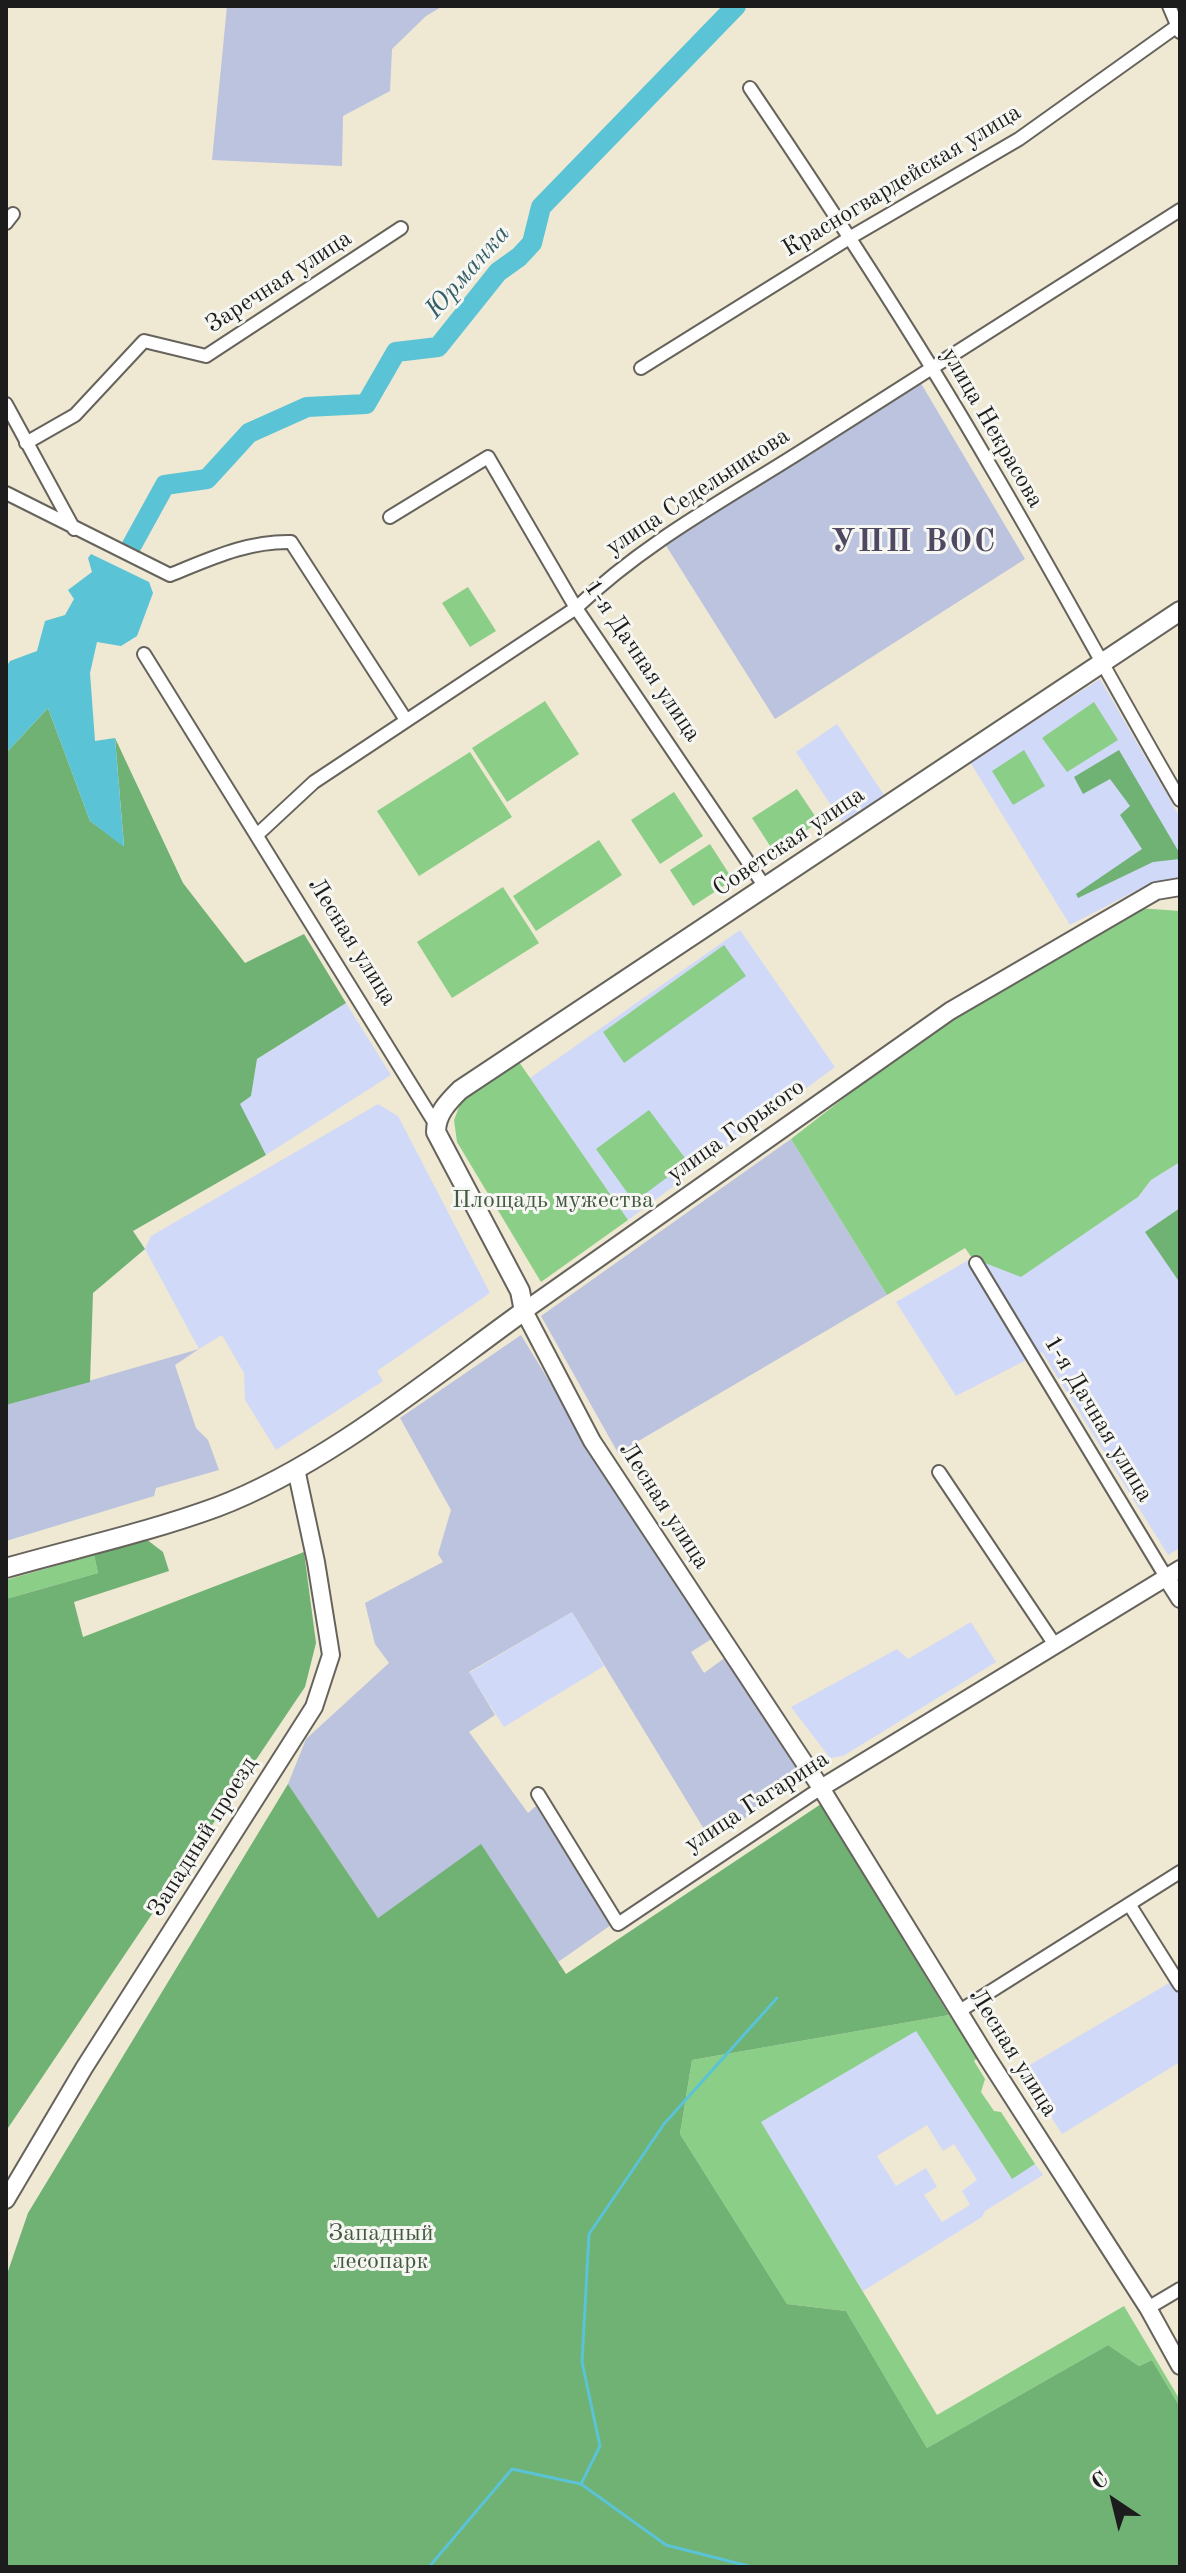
<!DOCTYPE html>
<html>
<head>
<meta charset="utf-8">
<style>
	body { margin:0 }
	#map { position:relative; width:1186px; height:2573px; overflow:hidden; background:#efe8d2; font-family:"Old Standard TT",serif }
	canvas { display:block }
	.frame { position:absolute; inset:0; border:8px solid #1c1c1c; pointer-events:none }
	.north { position:absolute; left:1074px; top:2461px; width:80px; height:80px; -webkit-text-stroke:6px #f6f6f2; paint-order:stroke; rotate:325deg; font-size:22px; font-weight:700; line-height:32px; text-align:center; color:#1c1c1c }
	.north::after { content:''; display:block; margin:auto; width:28px; height:36px; background:#1c1c1c; clip-path:polygon(50% 0,100% 100%,50% 72%,0 100%) }
</style>
</head>
<body>
<div id="map">
<canvas width="1186" height="2573"></canvas>
<div class="frame"></div>
<div class="north">С</div>
</div>
<script>
const context = document.querySelector('canvas').getContext('2d');
context.lineJoin = 'round';
function fill(path, color) {
  context.fillStyle = color;
  context.fill(path, 'evenodd');
}
function strokePath(path, color, width, dash) {
  context.strokeStyle = color;
  context.lineWidth = width;
  context.lineCap = dash ? 'butt' : 'round';
  context.setLineDash(dash || []);
  context.stroke(path);
}
function label(font, color, halo, rows, align = 'center') {
  context.font = font + ' "Old Standard TT",serif';
  context.lineWidth = 6;
  context.setLineDash([]);
  context.textBaseline = 'middle';
  context.strokeStyle = halo;
  context.fillStyle = color;
  for (const [text, x, y, turn = 0] of rows) {
    context.save();
    context.translate(x, y);
    context.rotate((+turn || 0) * Math.PI / 180);
    context.textAlign = isNaN(turn) ? turn : align;
    if (halo) context.strokeText(text, 0, 0);
    context.fillText(text, 0, 0);
    context.restore();
  }
}
fill(new Path2D(`
	M1100 679 1180 817V878L1145 886 1070 925 970 762Z
	M837 724 884 795 842 822 796 752Z
	M740 930 835 1067 628 1220 530 1078Z
	M346 1003 391 1075 266 1155 239 1104 251 1096 257 1059Z
	M378 1104 398 1116 490 1293 377 1371 383 1381 276 1450 245 1400 244 1373 222 1335 199 1349 145 1249 151 1236Z
	M1180 1162V1548L1168 1555 1042 1352 956 1396 896 1302 972 1258 1022 1276 1138 1197 1151 1180Z
	M572 1612 604 1666 504 1727 469 1673Z
	M971 1622 996 1662 843 1756 830 1758 791 1707 897 1649 908 1659Z
	M1171 1982 1180 1997V2062L1062 2134 1021 2070Z
	M916 2030 1011 2178 1035 2164 1043 2175 985 2211 982 2217 863 2291 760 2122ZM927 2125 943 2151 954 2144 977 2180 962 2191 970 2205 942 2222 924 2195 937 2187 926 2168 896 2186 877 2156Z`), '#d1d9f9');
fill(new Path2D(`
	M227 6H443L426 16 392 49 390 91 343 116 342 166 212 160Z
	M919 380 1025 559 775 719 665 544Z
	M791 1139 887 1295 618 1453 541 1316Z
	M521 1335 618 1494 668 1564 713 1638 691 1652 704 1673 726 1657 805 1782 710 1839 572 1612 469 1672 495 1715 469 1732 528 1813 536 1806 611 1925 558 1962 481 1845 378 1918 288 1784 306 1739 389 1663 375 1644 365 1603 443 1562 438 1554 451 1510 400 1418Z
	M199 1349 175 1365 196 1428 208 1440 219 1470 156 1488 154 1496 6 1541V1405Z`), '#bbc3de');
fill(new Path2D(`
	M468 587 496 631 470 647 442 603Z
	M545 701 579 754 507 802 472 748Z
	M1094 702 1118 740 1067 772 1042 738Z
	M1024 750 1045 786 1013 805 992 771Z
	M470 752 512 817 419 876 377 811Z
	M797 789 819 822 774 852 752 818Z
	M674 792 703 836 660 864 631 820Z
	M599 840 622 875 536 931 513 896Z
	M710 844 733 880 693 906 670 870Z
	M503 887 539 943 452 998 417 942Z
	M1138 908 1180 911V1162L1151 1180 1138 1197 1021 1277 972 1258 965 1248 887 1295 791 1139 916 1042Z
	M724 945 746 976 624 1063 603 1032Z
	M519 1062 628 1220 541 1282 457 1142 454 1120 463 1097Z
	M649 1110 688 1162 634 1202 596 1149Z
	M94 1555 98 1573 6 1599V1580Z
	M949 2015 978 2057 974 2061 985 2079 981 2092 994 2111 1001 2112 1035 2164 1012 2179 916 2031 761 2122 937 2415 1124 2306 1180 2400V2407L1152 2360 1139 2366 1108 2345 927 2448 846 2311 787 2304 680 2134 692 2060Z`), '#8bce87');
fill(new Path2D(`
	M48 708 90 821 124 846 115 738 183 883 245 963 304 934 346 1003 257 1059 251 1096 240 1104 266 1155 133 1231 145 1249 93 1293 90 1382 6 1405V753Z
	M1119 750 1180 854V859L1153 862 1078 898 1076 894 1142 849 1120 815 1130 806 1110 779 1083 794 1074 777Z
	M1180 1208V1283L1145 1232Z
	M146 1539 163 1552 169 1571 74 1602 83 1637 304 1552 316 1643 305 1687 6 2131V1599L98 1573 94 1555Z
	M288 1784 378 1918 481 1844 566 1974 821 1804 949 2015 692 2060 680 2134 787 2304 846 2311 927 2448 1108 2345 1139 2366 1152 2360 1180 2407V2567H6V2277L28 2213Z`), '#70b174');
fill(new Path2D(`
	M91 554 149 582 153 593 137 636 121 646 97 642 90 673 95 741 115 738 124 847 90 821 48 708 6 753V667L10 661 37 651 45 621 65 615 74 599 68 590 92 572 88 558Z`), '#5ac3d5');
strokePath(new Path2D(`
	M581 2484 600 2446 582 2362 589 2234 664 2124 777 1998
	M300 2567H313
	M429 2567 512 2469 581 2484 666 2545 752 2567`), '#5ac3d5', 3);
strokePath(new Path2D(`
	M132 545 165 485 207 479 249 433 307 407 366 404 396 352 438 347 498 272 519 257 532 243 541 207 736 6`), '#5ac3d5', 20);
const minor = new Path2D(`
	M1169 6 1180 32
	M750 88C834 212 916 337 991 467 1056 577 1116 690 1180 800
	M6 223 13 214
	M641 368 851 237 1019 139 1180 24
	M6 404 74 529
	M26 443 75 415 144 341 206 356 401 228
	M6 493 170 575C210 559 247 541 291 542L406 720
	M390 517 488 457 576 608 765 887
	M144 654 436 1125
	M258 834 314 782 576 608C644 543 721 502 800 452 926 371 1053 291 1180 210
	M976 1263 1166 1577
	M939 1472 1055 1645
	M538 1794 618 1924 821 1788
	M1129 1904 1180 1985
	M958 2012 1180 1872
	M1148 2308 1180 2289`);
const tertiary = new Path2D(`
	M1180 887 1156 891 950 1011 524 1311 592 1441 821 1788 988 2059 1148 2308 1180 2366
	M1166 1577 1180 1599
	M821 1788 1180 1569
	M6 2200 84 2068 314 1707 331 1655 316 1562 296 1469`);
const secondary = new Path2D(`
	M6 1568C76 1548 149 1532 217 1507 323 1467 431 1378 524 1311L520 1291 436 1132C436 1114 448 1102 460 1090L1180 611`);
strokePath(minor, '#66635c', 16);
strokePath(tertiary, '#66635c', 20);
strokePath(secondary, '#66635c', 22);
strokePath(minor, '#fff', 12);
strokePath(tertiary, '#fff', 16);
strokePath(secondary, '#fff', 18);
label('24px', '#1c1c1c', '#f6f6f2', [
	["Красногвардейская улица",902,181,-31],
	["Заречная улица",279,282,-33],
	["улица Некрасова",992,428,60],
	["улица Седельникова",698,492,-33],
	["1-я Дачная улица",642,661,56],
	["Советская улица",789,842,-34],
	["Лесная улица",352,942,58],
	["улица Горького",736,1131,-35],
	["1-я Дачная улица",1098,1419,59],
	["Лесная улица",664,1506,57],
	["улица Гагарина",757,1802,-33],
	["Западный проезд",203,1837,-58],
	["Лесная улица",1013,2053,58]
]);
label('24px', '#435a41', '#f6f6f2', [
	["Площадь мужества",553,1201],
	["Западный",381,2234],
	["лесопарк",381,2262]
]);
label('italic 26px', '#355f66', '#f6f6f2', [
	["Юрманка",468,272,-49]
]);
context.letterSpacing = '2px';
label('bold 32px', '#4e4860', '#f6f6f2', [
	["УПП ВОС",914,543]
]);
context.letterSpacing = '0px';
</script>
</body>
</html>
